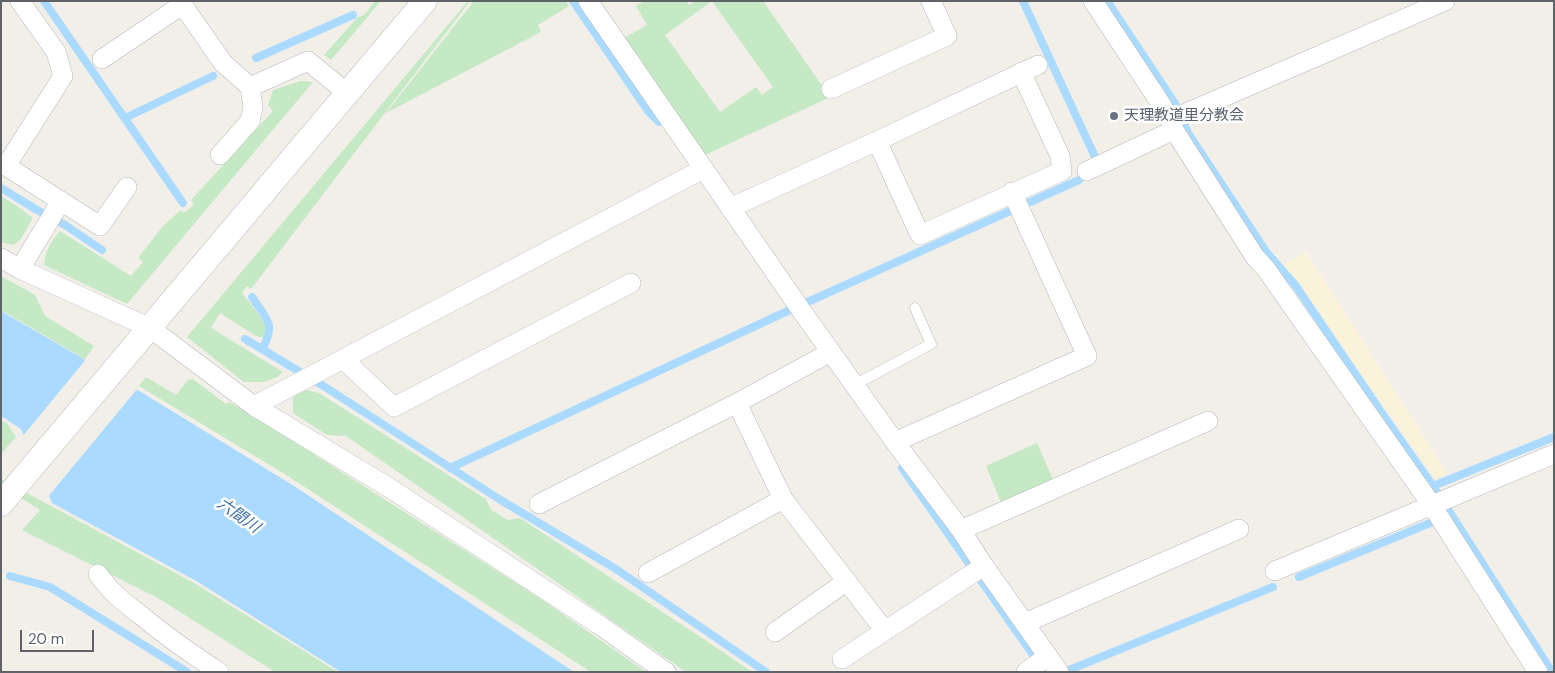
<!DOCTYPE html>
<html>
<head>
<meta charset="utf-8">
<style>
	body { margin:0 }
	#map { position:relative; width:1555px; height:673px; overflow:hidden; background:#f1efe8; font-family:"DM Sans",sans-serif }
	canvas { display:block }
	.frame { position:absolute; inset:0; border:2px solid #5f6368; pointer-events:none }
	.scale { position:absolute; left:20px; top:630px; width:74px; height:22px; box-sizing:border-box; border:2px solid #5f6368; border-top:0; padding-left:6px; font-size:15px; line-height:18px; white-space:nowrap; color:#5f6368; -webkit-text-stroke:4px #fff; paint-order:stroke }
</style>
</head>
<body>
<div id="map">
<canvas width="1555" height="673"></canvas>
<div class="frame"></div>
<div class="scale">20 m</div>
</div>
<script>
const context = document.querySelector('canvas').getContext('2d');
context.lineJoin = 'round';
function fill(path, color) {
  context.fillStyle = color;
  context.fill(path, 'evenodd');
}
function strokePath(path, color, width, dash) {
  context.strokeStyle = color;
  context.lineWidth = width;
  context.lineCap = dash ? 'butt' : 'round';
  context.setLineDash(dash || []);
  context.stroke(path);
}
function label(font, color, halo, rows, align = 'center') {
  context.font = font + ' "DM Sans","Noto Sans JP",sans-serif';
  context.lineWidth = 5;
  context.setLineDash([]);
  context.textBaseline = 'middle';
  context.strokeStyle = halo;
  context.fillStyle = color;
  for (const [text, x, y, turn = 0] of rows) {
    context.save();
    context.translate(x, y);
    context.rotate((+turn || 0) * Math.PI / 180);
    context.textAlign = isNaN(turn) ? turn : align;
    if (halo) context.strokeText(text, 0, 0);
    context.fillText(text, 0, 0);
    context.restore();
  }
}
fill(new Path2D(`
	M375 1H381L331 60 324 55 357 18 365 14Z
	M468 1H470L251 289 247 286 242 293 264 321 267 329 264 338 256 336 220 313 211 328 283 372 277 377 264 382H244L187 337Z
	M474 1H566L569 6 538 25 541 32 386 113Z
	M644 1H687L689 5 695 1H763L830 97 705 155 624 38 647 25 636 6ZM712 1 773 87 762 95 756 87 720 112 665 35Z
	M301 81 313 82 127 304 44 265C45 251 51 242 60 231L131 276 143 262 138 258 163 226 181 210 184 213 194 205 191 200 273 111 268 105 273 90Z
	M1 196 17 206 33 218 20 240 13 245 1 242Z
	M1 276 35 295 45 316 94 346 85 359 1 310Z
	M146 377 176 395 188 380 193 379 226 404 229 402 271 427 541 599 646 672H591L283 473 139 386Z
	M307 390 319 393 486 499 491 510 508 520 520 518 717 648 752 672H686L346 436 327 435 293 413V398L298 393Z
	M1 421 6 422 16 437 1 454Z
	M1037 443 1054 482 1002 505 986 466Z
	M1 479 194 583 338 672H275L158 598 22 530 40 510 1 485Z`), '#c5e8c5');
fill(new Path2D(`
	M1306 252 1447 473 1436 479 1284 265Z`), '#fbf3d9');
fill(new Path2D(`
	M1 311 141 392 294 486 574 672H341L198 582 52 503 21 429 1 416Z`), '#aadaff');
fill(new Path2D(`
	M87 358 138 388 47 498 22 437Z`), '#f1efe8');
strokePath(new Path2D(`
	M44 1 183 203
	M573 1 648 111 659 122
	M1023 1 1096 159
	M1107 1 1176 105 1188 133 1267 253 1296 286 1381 412 1433 486 1552 672
	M256 58 353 15
	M125 118 213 76
	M1 188 37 210 65 225 102 250
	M252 297C266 319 277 323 262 349
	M245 339 322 385 499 499 616 569 766 672
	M450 468 792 309 1079 180
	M902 468 1045 672
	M1433 486 1554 437
	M10 576 50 587 187 672
	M1299 577 1440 519
	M1069 670 1273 587`), '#aadaff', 8);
const service = new Path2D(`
	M854 385 931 344 915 308`);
const minor = new Path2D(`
	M20 1 56 52 63 76 6 166 100 226 127 187
	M180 1 223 63 250 87 308 61 347 93
	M588 1 801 310 895 442 961 530 984 566 1059 672
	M1093 1 1161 104 1170 120 1174 130
	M102 59 182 5
	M831 89 947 36 931 1
	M1170 120 1445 1
	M877 141 920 235 1062 171 1060 156 1021 72
	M220 155 250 121 253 107 250 87
	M1087 171 1174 130 1255 257 1266 269 1431 504 1538 672
	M730 208 877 141 1038 65
	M1 258 20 269 150 328 254 406 388 487 601 626 666 672
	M20 269 61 201
	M343 359 394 407 631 283
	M737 403 783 499 885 631
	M254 406 703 169
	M895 442 1087 356 1012 192
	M539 504 737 403 831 352
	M961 530 1208 421
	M1275 571 1554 454
	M648 573 783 499
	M98 574C110 592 126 604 143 617 167 637 193 655 219 672
	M1025 623 1239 529
	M775 632 847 581
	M842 659 984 566
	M1026 672 1048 656`);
const tertiary = new Path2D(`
	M1 504 425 1`);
strokePath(service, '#b5b8bc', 11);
strokePath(minor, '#b5b8bc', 20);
strokePath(tertiary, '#b5b8bc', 25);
strokePath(service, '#fff', 10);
strokePath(minor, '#fff', 19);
strokePath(tertiary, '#fff', 24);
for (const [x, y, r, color] of [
	[1114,116,5,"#6b7280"]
]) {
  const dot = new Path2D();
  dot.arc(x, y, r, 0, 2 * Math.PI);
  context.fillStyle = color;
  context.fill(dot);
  strokePath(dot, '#fff', 2);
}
label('15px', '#5b616d', '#fff', [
	["天理教道里分教会",1124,116]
], 'left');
label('italic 16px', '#4174aa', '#fff', [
	["六間川",238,516,35]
]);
</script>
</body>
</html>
